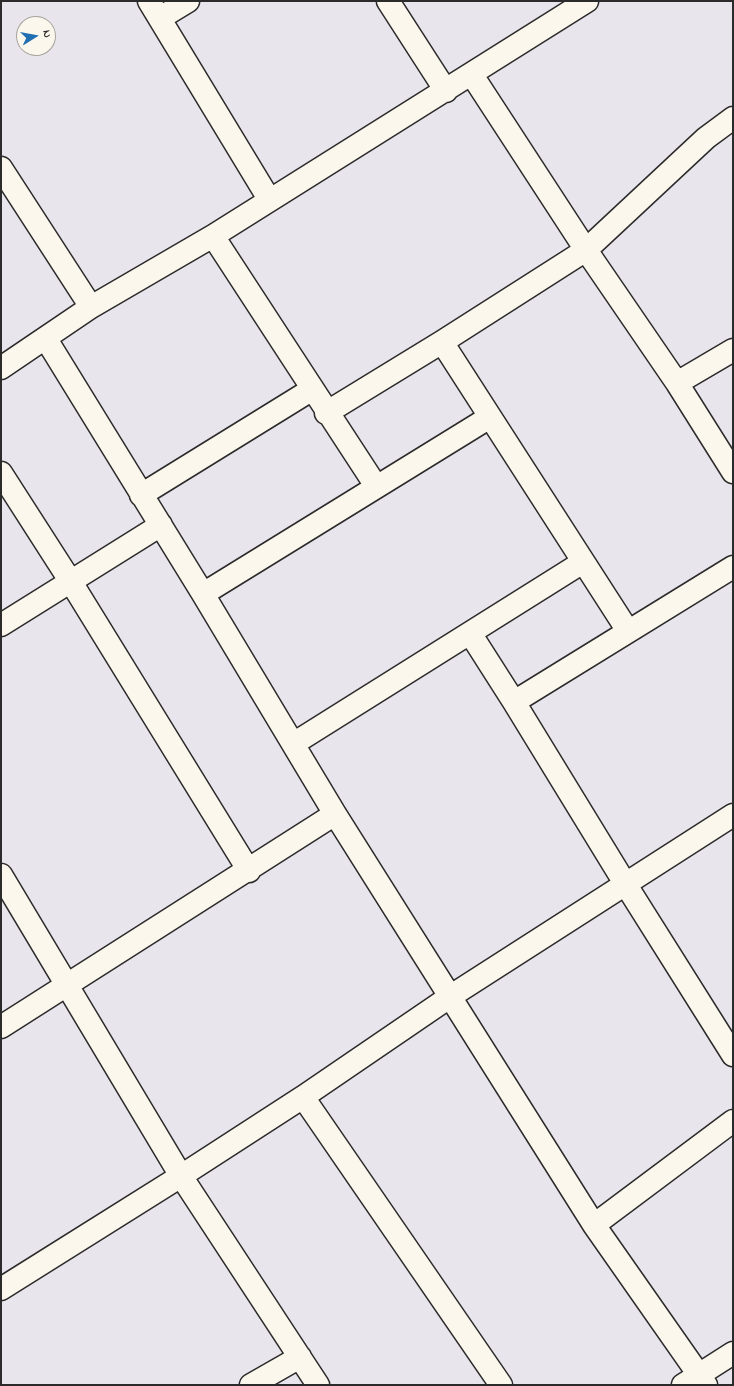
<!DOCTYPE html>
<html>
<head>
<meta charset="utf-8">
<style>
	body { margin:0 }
	#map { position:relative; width:734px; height:1386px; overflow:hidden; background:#e8e5ec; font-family:"Indie Flower",sans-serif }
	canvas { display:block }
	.frame { position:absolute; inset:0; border:2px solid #2b2b2b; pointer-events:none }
	.north { position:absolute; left:16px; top:16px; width:40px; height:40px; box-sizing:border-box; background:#fbf7ec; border:1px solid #a8a59f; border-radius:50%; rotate:79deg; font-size:11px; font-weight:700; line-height:16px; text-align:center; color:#2b2b2b }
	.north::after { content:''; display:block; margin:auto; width:14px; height:18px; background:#1f6fb2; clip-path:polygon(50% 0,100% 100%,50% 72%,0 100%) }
</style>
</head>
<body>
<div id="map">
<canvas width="734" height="1386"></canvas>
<div class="frame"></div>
<div class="north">N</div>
</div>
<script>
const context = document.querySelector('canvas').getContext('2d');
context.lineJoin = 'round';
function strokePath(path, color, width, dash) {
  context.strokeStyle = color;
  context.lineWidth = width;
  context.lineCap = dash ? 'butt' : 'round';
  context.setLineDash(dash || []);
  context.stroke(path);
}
const street = new Path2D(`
	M149 1 269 199
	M388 1 446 91
	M160 18 188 1
	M472 75 586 250 677 383 733 472
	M1 168 91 307
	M213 236 376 486
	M46 339 203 594 335 814 594 1225 706 1385
	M442 342 628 631
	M1 368 91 307 213 236 587 1
	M677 383 733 350
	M326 413 442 342 586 250 706 138 733 118
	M1 473 71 582 249 871
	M141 495 311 390
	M203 594 490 417
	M1 625 161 525
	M470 633 514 702 626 885 733 1055
	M514 702 733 567
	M293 744 583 562
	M1 875 181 1176 318 1385
	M1 1027 335 814
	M303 1097 501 1385
	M594 1225 733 1121
	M1 1289 181 1176 303 1097 451 996 733 815
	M251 1385 300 1357
	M683 1385 733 1353`);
strokePath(street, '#2b2b2b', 25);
strokePath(street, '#fbf7ec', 22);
</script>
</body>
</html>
